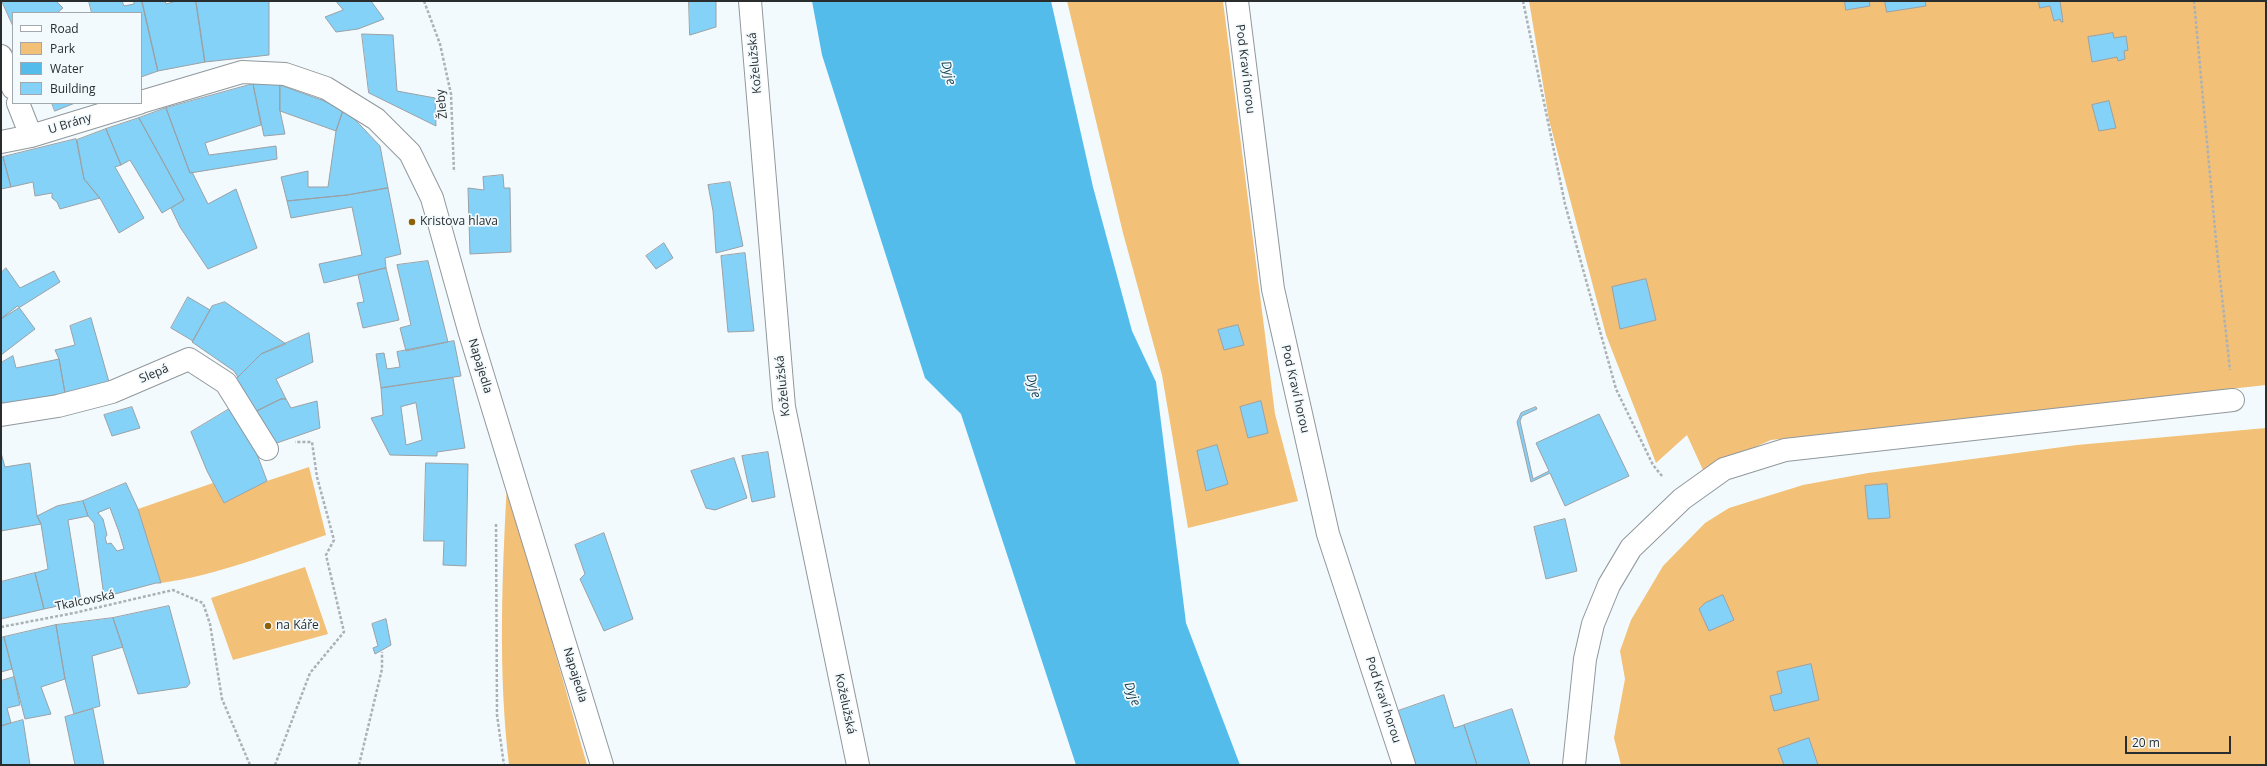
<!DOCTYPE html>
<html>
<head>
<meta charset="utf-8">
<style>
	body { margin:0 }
	#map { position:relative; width:2267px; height:766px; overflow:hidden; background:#f2fafe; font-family:"Open Sans",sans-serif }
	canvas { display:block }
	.frame { position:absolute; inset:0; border:2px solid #2a2d2e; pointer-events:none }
	.legend { position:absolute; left:12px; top:12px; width:130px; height:92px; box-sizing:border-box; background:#f2fafe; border:1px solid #a2a8ab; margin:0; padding:5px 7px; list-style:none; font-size:12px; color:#2a2d2e }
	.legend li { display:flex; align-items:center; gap:8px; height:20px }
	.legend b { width:20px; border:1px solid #a2a8ab }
	.scale { position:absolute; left:2125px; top:736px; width:106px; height:18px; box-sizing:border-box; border:2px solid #2a2d2e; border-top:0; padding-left:5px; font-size:12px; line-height:14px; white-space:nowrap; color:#2a2d2e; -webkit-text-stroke:3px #f2fafe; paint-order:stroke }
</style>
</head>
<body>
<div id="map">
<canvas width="2267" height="766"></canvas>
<div class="frame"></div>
<ul class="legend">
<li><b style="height:5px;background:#fff"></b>Road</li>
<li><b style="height:11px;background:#f2c076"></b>Park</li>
<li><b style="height:11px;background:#54bcea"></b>Water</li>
<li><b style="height:11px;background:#84d2f7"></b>Building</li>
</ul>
<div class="scale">20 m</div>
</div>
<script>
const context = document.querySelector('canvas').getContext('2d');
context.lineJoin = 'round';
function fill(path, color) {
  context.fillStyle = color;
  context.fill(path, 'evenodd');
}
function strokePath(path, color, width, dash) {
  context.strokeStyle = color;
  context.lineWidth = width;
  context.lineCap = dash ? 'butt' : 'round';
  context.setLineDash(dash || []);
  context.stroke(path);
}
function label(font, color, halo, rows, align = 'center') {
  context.font = font + ' "Open Sans",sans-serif';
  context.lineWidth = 3.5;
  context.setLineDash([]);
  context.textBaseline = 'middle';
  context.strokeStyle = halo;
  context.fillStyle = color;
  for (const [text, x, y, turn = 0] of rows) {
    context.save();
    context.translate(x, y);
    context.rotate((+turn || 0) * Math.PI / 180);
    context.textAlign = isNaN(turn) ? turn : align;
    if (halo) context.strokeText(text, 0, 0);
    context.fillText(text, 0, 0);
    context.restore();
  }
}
fill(new Path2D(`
	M1067 1H1223L1275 414 1298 501 1188 528 1162 375 1123 233Z
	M1529 1H2266V385L1771 440 1703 470 1687 435 1656 463 1606 335 1549 120Z
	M2266 428V765H1621L1614 738 1625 679 1620 651 1631 620 1663 566 1705 523 1729 508 1803 485 1868 473 2077 445Z
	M309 467 326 535C272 553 218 575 161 583L138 509 213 483 224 503 267 481Z
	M507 483 587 765H509C498 672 502 577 507 483Z
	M305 567 328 634 233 660 211 598Z`), '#f2c076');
fill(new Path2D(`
	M812 1H1051L1093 187 1132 331 1156 382 1186 623 1240 765H1076L961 414 925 378 822 55Z`), '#54bcea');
const building = new Path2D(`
	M2 1H56L63 8 57 13H13V26Z
	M89 1H122L124 6 134 4V1H142L158 71 141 77V13H92Z
	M142 1H165L166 4 176 1H196L205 62 158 71Z
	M196 1H269V55L205 62Z
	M336 1H371L384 19 358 29 336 32 325 17 343 10Z
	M689 1H716V27L690 35Z
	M1845 1H1869L1870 6 1846 10Z
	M1885 1H1925L1926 6 1887 12Z
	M2039 1H2060L2063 22H2061L2060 19 2054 21 2050 6 2040 8Z
	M2113 33 2114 38 2126 36 2128 50 2124 51 2125 59 2118 61 2117 57 2092 62 2088 37Z
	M362 34 393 35 397 91 435 98 436 126 369 93Z
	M275 83 280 85V111L285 134 264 136 253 84Z
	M253 84 261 125 205 143 209 155 276 146 277 159 190 173 166 108Z
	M280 85 344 108 336 131 280 111Z
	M2109 101 2116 128 2099 131 2092 105Z
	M52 103H75L55 111Z
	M166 108 190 173 192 172 208 204 236 189 257 248 208 269 180 227 171 208 184 200 139 118Z
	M344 108 380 146 388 188 347 195 287 201 281 177 308 171V187H328L336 131Z
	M139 118 184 200 162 213 130 160 121 165 106 129Z
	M106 129 121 165 115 167 144 218 119 233 101 200 84 179 77 140Z
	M76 139 84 179 100 198 60 209 57 202 52 198V193L35 196 33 182 11 187 3 157Z
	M1 157H3L11 187 1 189Z
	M503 175 504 188H510L511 252 470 254 468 188 484 190 483 177Z
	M730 182 743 246 716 253 713 211 708 185Z
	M388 188 401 254 385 258 386 268 324 283 319 264 362 255 352 207 291 218 287 201 347 195Z
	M664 243 673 258 656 269 646 256Z
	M745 253 754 331 728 332 721 256Z
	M428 261 448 342 406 351 400 328 411 325 397 265Z
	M6 268 20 288 54 271 60 282 1 319V273Z
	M386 268 399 320 363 328 357 303 364 302 358 275Z
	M1646 279 1656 320 1620 329 1612 287Z
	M188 297 210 310 193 341 171 328Z
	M225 302 286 344 261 354 238 377 234 371 192 342 212 306Z
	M18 306 35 329 1 355V319Z
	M91 318 109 382 65 393 59 359 55 350 75 345 70 326Z
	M1238 325 1244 345 1224 350 1218 330Z
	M309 333 313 362 276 379 286 399H281L255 412 235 380 261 354Z
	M454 341 461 376 381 388 376 354 384 353 387 369 400 367 397 352Z
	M13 356 16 368 59 359 65 393 3 406 1 399V363Z
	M453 378 465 448 437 452V456L390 455 371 418 383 415 381 388ZM416 403 422 440 406 445 401 407Z
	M281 399H286L291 408 317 401 320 428 271 445 255 412Z
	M1261 401 1268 433 1248 438 1240 407Z
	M132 407 140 428 112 436 104 415Z
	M1536 407 1537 409 1522 416 1520 421 1533 479 1549 471 1536 443 1599 414 1629 476 1565 506 1550 473 1531 482 1517 422 1521 413Z
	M231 408 255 449 267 481 224 503 207 471 191 432Z
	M1217 445 1228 484 1206 491 1197 451Z
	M768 452 775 497 752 502 742 456Z
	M1 453 5 467 30 463 37 516 41 524 1 531Z
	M734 458 747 498 715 510 706 508 691 471Z
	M426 463 468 464 466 566 443 565 444 541H424Z
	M126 483 138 509 161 583H156L104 597 94 523 88 516 83 501ZM110 508 119 532 124 549 117 551 111 543 107 544 105 538 107 535 103 519 98 513Z
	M1887 484 1890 518 1868 519 1865 486Z
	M83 501 88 516 68 520 81 601 44 609 35 573 48 569 41 524 37 516 57 506Z
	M1565 519 1577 571 1546 579 1534 527Z
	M604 533 633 619 604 631 580 579 585 574 575 545Z
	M35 573 44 609 1 619V582Z
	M1723 595 1734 620 1709 631 1699 609 1705 603Z
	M169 606 190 683 187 687 138 694 113 618Z
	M113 618 123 647 92 656 100 706 74 714 65 679 56 625Z
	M386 619 391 645 375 654 373 648 378 646 372 624Z
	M56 625 65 679 41 687 51 714 25 719 4 637Z
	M4 637 12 669 1 672V638Z
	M1811 664 1819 700 1774 711 1770 696 1782 693 1777 672Z
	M14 677 20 705 7 708 11 723 1 726V681Z
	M1444 695 1454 728 1464 725 1477 765H1416L1398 711Z
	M93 709 104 765H75L65 717Z
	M1512 709 1530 765H1477L1464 725Z
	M23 720 30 765H1V726Z
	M1809 738 1818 765H1784L1778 749Z`);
fill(building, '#84d2f7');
strokePath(building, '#9aa1a5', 1);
const minor = new Path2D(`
	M750 1 784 407 858 765
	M1237 1 1273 289 1328 534 1404 765
	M1 56 13 88
	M141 102 242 72 285 74 326 88 376 119 410 153 432 198 469 330 602 765
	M18 103 31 136
	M1 142 31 136 139 103
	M1 415 58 406 112 392 189 359 226 383 267 449
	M1574 765 1585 659 1593 624 1609 585 1631 548 1682 499 1724 469 1785 450 2233 400`);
strokePath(minor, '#91989c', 24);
strokePath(new Path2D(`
	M424 1 440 44 451 94 454 172
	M1523 1 1565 204 1616 389 1653 465 1662 476
	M2194 1 2217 251 2230 370
	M496 524 497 715 504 765
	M1 627 74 613 173 590 203 603 210 624 222 699 250 765
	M275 765 310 673 344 632 326 555 334 540 317 477 312 442H295
	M359 765 382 669V652`), '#abb1b4', 2.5, [3, 2]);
strokePath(minor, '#fff', 22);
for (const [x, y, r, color] of [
	[412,222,4,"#8e6008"],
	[268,626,4,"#8e6008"]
]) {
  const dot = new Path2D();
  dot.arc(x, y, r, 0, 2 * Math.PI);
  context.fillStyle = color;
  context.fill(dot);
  strokePath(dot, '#f2fafe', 1.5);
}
label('12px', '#2a2d2e', '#f2fafe', [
	["Koželužská",755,63,-95],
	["Pod Kraví horou",1245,69,83],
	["Žleby",442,104,-96],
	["U Brány",70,124,-17],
	["Napajedla",480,366,73],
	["Slepá",154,374,-23],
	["Koželužská",783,386,-96],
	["Pod Kraví horou",1295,389,77],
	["Tkalcovská",85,601,-12],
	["Napajedla",575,675,73],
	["Pod Kraví horou",1383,700,72],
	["Koželužská",845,704,78]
]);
label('12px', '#2a2d2e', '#f2fafe', [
	["Kristova hlava",420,222],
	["na Káře",276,626]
], 'left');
label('italic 13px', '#194559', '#f2fafe', [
	["Dyje",948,73,75],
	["Dyje",1033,386,75],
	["Dyje",1132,694,70]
]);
</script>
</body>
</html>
